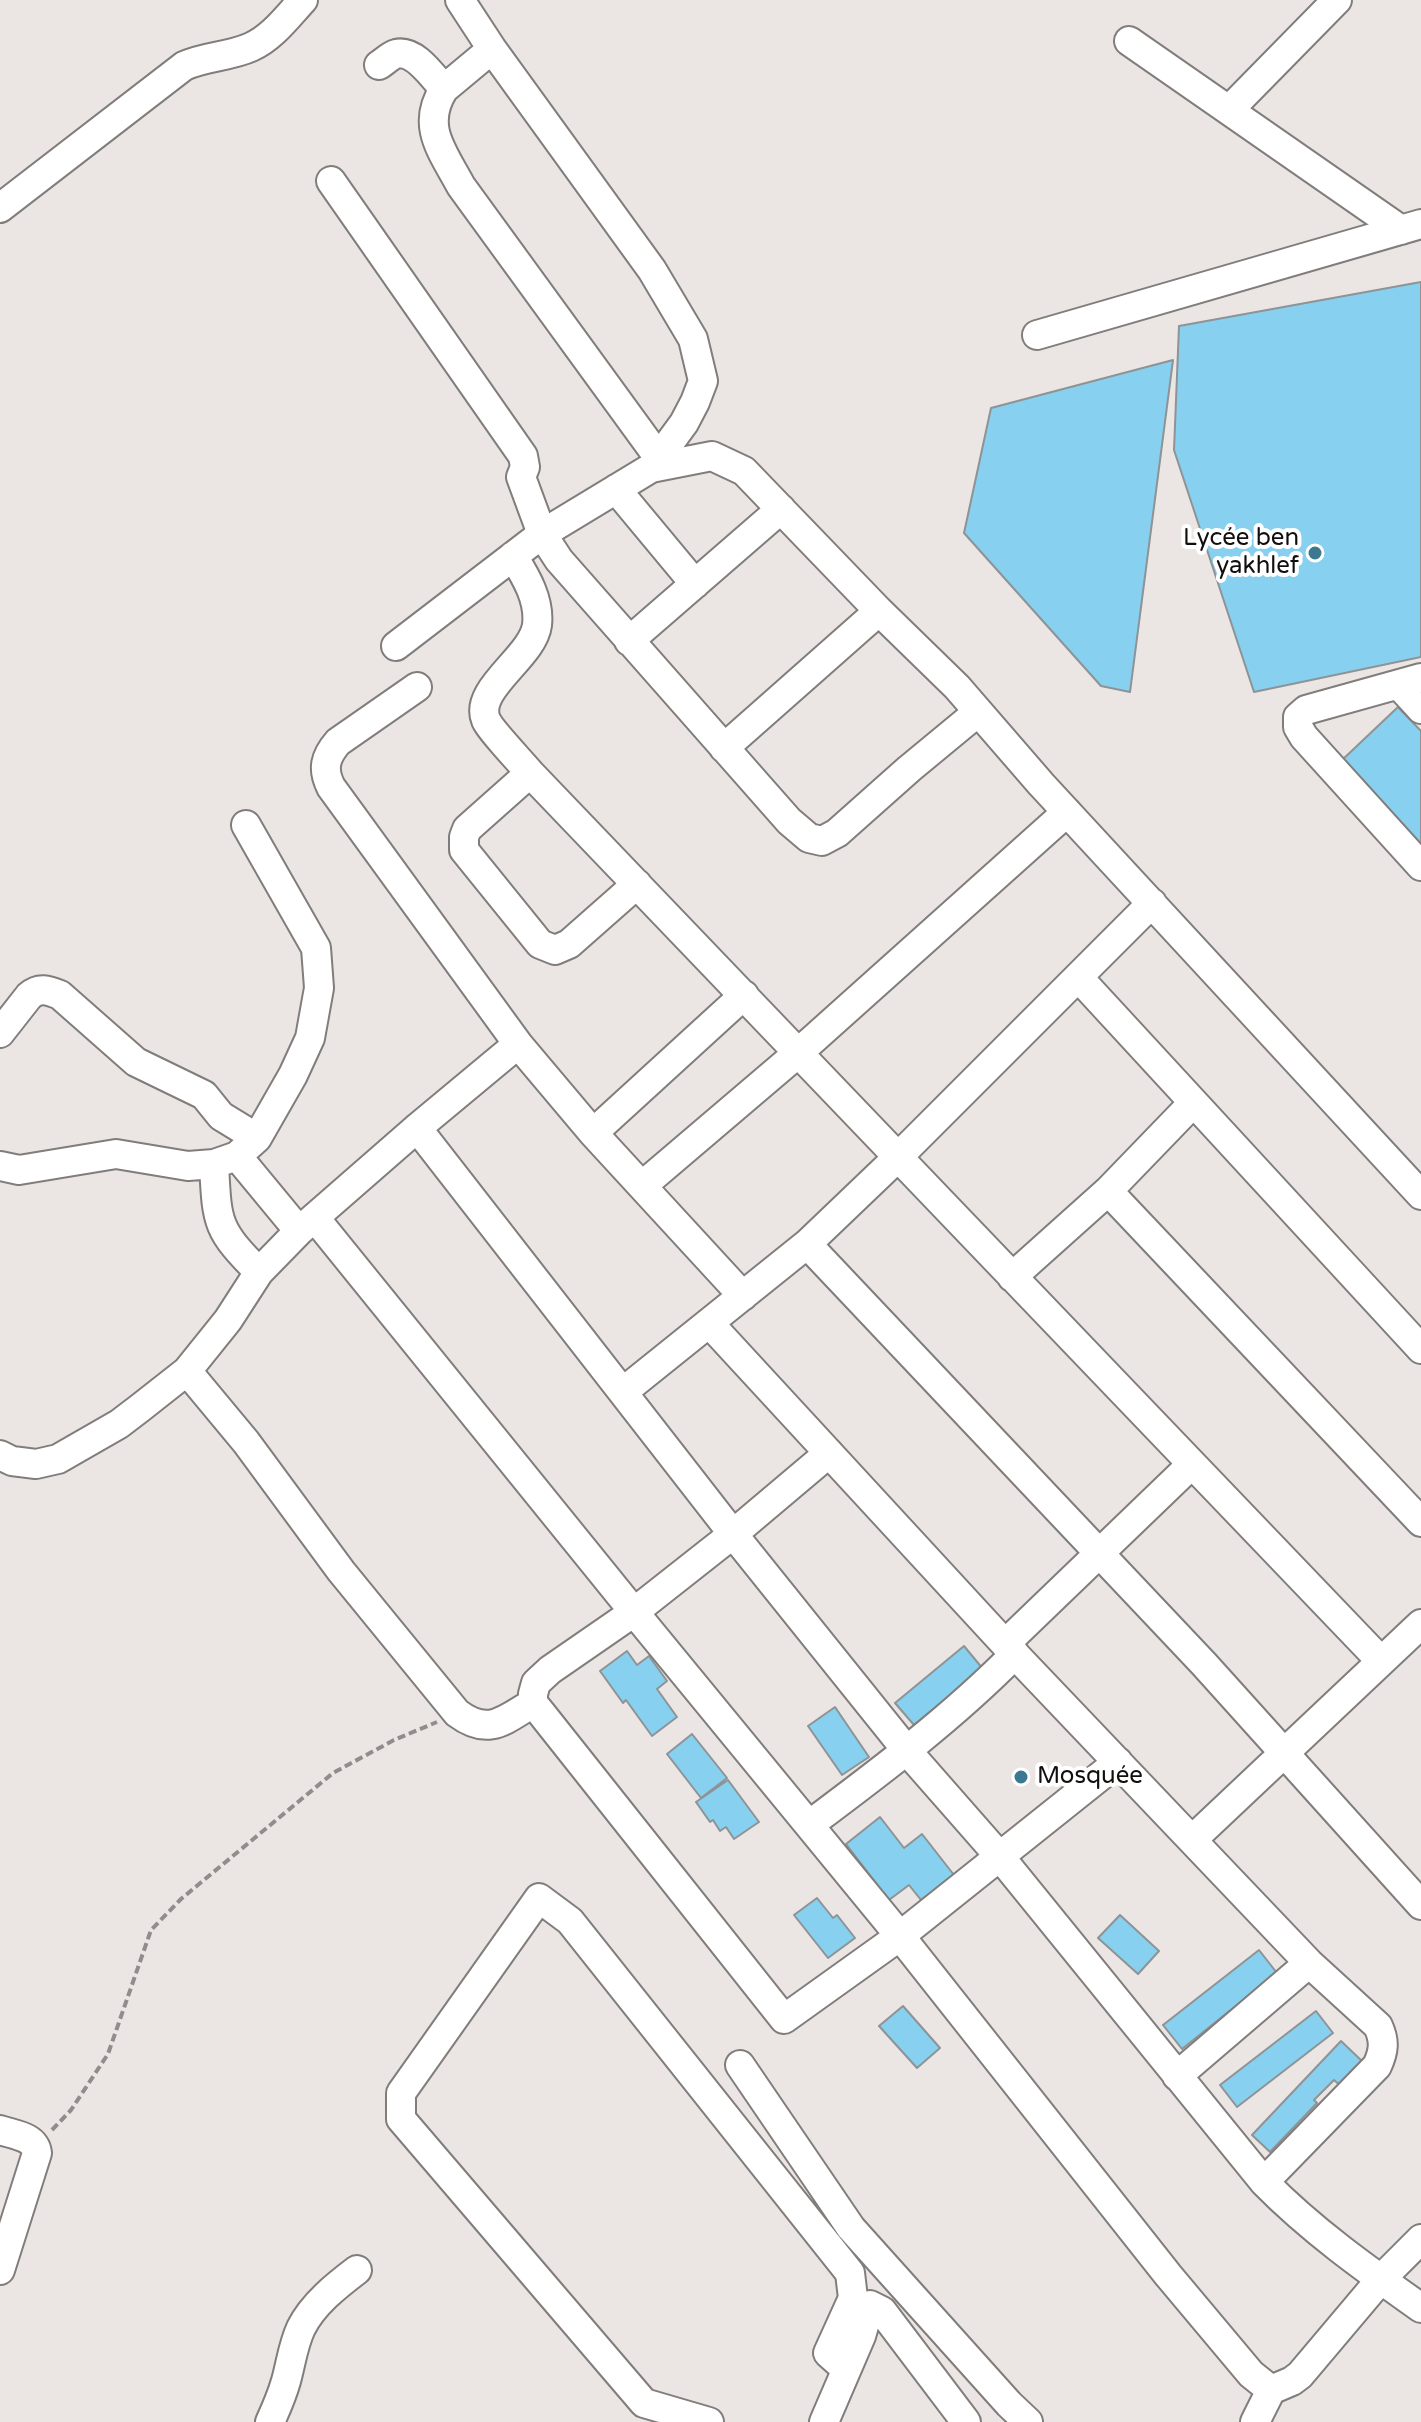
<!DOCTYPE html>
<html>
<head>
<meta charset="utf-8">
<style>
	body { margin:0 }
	canvas { display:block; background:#ebe6e4 }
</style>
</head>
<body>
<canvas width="1421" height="2422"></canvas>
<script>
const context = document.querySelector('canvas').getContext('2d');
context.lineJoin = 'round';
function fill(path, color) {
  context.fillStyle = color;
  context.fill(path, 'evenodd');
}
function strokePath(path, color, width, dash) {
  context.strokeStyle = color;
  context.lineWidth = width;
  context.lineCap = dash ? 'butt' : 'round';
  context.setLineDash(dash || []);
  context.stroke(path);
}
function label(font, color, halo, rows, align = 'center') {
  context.font = font + ' "Varela Round",sans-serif';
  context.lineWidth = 8;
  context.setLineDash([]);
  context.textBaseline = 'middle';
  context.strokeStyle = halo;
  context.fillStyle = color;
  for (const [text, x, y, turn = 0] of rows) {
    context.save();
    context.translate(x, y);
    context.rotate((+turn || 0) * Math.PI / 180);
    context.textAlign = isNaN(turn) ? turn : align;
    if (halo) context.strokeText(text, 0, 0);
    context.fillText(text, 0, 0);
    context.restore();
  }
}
const building = new Path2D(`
	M1421 282V657L1254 692 1174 450 1179 326Z
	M1173 360 1130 692 1101 686 964 533 991 408Z
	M1398 707 1421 731V847L1341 761Z
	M964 1646 983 1669 914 1725 895 1703Z
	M627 1651 637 1665 649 1656 667 1681 657 1689 677 1717 652 1736 626 1700 623 1703 600 1671Z
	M835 1707 869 1757 842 1775 808 1726Z
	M692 1734 727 1778 701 1798 667 1754Z
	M728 1780 759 1822 734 1839 726 1827 720 1831 713 1820 710 1822 696 1802Z
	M880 1817 904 1848 922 1834 954 1875 921 1900 909 1885 889 1900 846 1844Z
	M817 1898 833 1918 837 1915 855 1938 828 1958 794 1915Z
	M1120 1915 1159 1951 1138 1974 1098 1938Z
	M1259 1950 1277 1973 1182 2049 1163 2025Z
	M903 2006 940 2048 917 2068 879 2026Z
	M1316 2011 1333 2033 1237 2107 1220 2085Z
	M1341 2041 1364 2063 1342 2087 1334 2080 1314 2100 1317 2103 1270 2152 1252 2135Z`);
fill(building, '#87d0ef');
strokePath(building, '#8e9395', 2);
const minor = new Path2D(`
	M460 0 492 49 652 270 693 339 703 381 695 402 684 423 651 468
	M1129 41 1401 230
	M379 65C384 62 391 55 396 54 415 49 433 77 444 89 420 126 443 152 461 186L659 458
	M444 89 492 49
	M1229 110 1337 0
	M331 181 523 456 525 467 521 477 542 534 559 560 789 821 809 838 822 841 837 833 909 769 978 712
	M0 208 184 66C205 56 229 57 251 47 272 38 288 16 303 0
	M1037 335 1421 224
	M616 489 695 584
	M513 556C526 577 540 600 537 625 533 657 473 689 486 720 490 730 521 762 530 773L1380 1660
	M629 641 781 509
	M396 646 542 534 651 468 712 456 744 471 879 611 957 687 1041 784 1421 1195
	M1421 678 1306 710 1298 717V727L1304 737 1421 866
	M1399 685 1421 709
	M417 687 338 742C325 757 322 769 331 787L518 1044 593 1133 743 1296
	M724 748 879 611
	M530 773 467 829 464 837V850L540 944 555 950 569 944 637 884
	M1078 977 1421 1349
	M0 1033 29 996C39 987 48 990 60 995L136 1062 204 1095 221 1116 257 1138
	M417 1128 733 1534 908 1752 1001 1858 1264 2182C1311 2230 1366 2269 1421 2308
	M593 1133 744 995
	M237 1156 299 1231
	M214 1164C217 1223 216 1229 259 1272
	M0 1166 19 1170 116 1154 188 1166 214 1164 237 1156 257 1138 293 1075 310 1038 319 988 316 948 246 825
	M643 1185 798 1053 1067 812
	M1108 1191 1421 1522
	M315 1218 634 1612 900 1936 1168 2275 1251 2374 1271 2390
	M807 1244 1204 1664 1421 1905
	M1012 1277 1108 1191 1193 1103
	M709 1323 1005 1644 1309 1963 1378 2026C1385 2041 1384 2051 1377 2066L1264 2182
	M187 1371 246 1442 341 1571 457 1713C489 1737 504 1720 533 1703
	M624 1391 807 1244 898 1157 1152 903
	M829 1453 733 1534 634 1612 550 1670 536 1683 533 1694V1703L542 1714 784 2019 900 1936 1118 1762
	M0 1455 12 1461 36 1464 58 1459 119 1424 140 1408 187 1371 228 1320 259 1272 299 1231 417 1128 518 1044
	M1005 1644 1191 1465
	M809 1825C881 1771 952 1718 1015 1654
	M1193 1839 1421 1624
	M740 2065 851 2228 1009 2404 1028 2422
	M1177 2076 1309 1963
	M0 2130C14 2135 35 2136 37 2153L0 2270
	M270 2422C276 2409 282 2395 286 2381 291 2363 293 2345 301 2328 313 2304 336 2286 357 2270
	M709 2422 644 2403 401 2119V2093L539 1898 570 1921 850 2273 853 2298 828 2353 846 2369
	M824 2422 861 2336 870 2305 882 2311 966 2422
	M1255 2422 1271 2390 1292 2381 1300 2375 1381 2279 1421 2239`);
strokePath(minor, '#817d7b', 32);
strokePath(new Path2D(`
	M52 2130 71 2110 108 2054 151 1930 181 1899 333 1773 394 1740 437 1722`), '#918d8c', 4, [8, 4]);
strokePath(minor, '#fff', 28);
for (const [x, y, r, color] of [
	[1315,553,8,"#3c7890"],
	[1021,1777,8,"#3c7890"]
]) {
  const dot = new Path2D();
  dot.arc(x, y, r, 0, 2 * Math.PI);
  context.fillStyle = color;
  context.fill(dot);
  strokePath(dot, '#fff', 3);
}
label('24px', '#100f0e', '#fff', [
	["Lycée ben",1299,539],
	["yakhlef",1299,567],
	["Mosquée",1037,1777,"left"]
], 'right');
</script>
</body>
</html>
